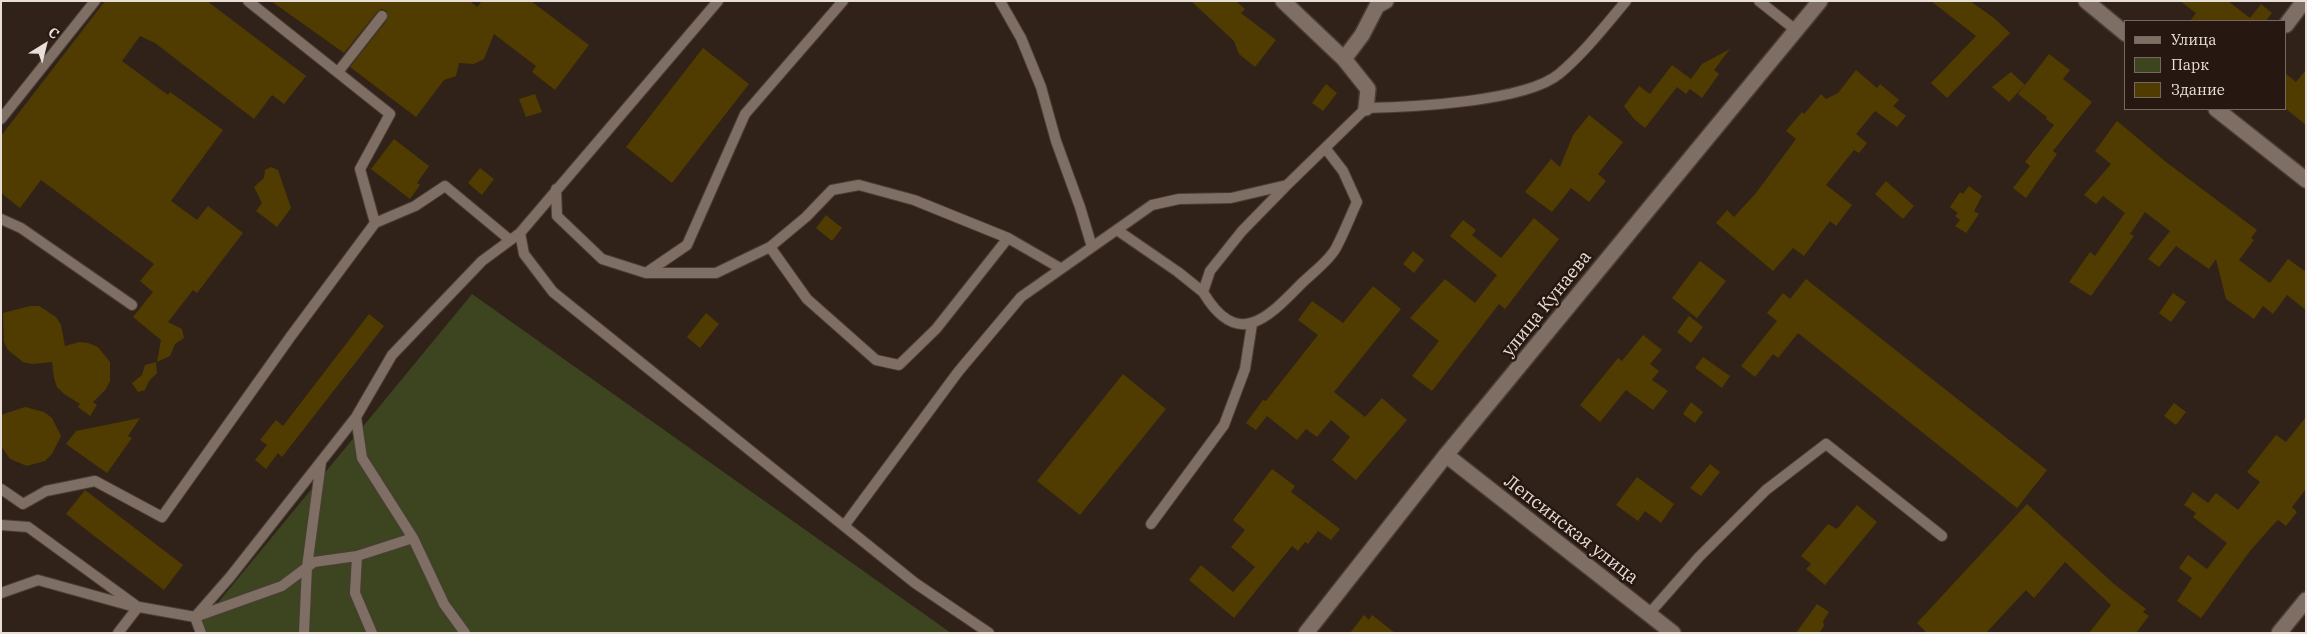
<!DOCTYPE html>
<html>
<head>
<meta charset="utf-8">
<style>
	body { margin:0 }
	#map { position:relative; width:2307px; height:634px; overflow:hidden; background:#302219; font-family:"IBM Plex Serif",serif }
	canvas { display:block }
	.frame { position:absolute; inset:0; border:2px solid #e8dfd9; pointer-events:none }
	.legend { position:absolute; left:2124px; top:20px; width:162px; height:90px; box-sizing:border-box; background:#261810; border:1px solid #746860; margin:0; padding:6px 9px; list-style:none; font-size:15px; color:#e8dfd9 }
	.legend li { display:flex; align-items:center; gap:10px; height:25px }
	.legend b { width:25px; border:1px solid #746860 }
	.north { position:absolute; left:20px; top:20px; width:50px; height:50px; -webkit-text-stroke:4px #261810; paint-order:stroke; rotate:36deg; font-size:14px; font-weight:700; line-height:20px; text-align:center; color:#e8dfd9 }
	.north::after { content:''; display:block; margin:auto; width:18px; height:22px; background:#e8dfd9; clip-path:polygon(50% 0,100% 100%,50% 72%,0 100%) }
</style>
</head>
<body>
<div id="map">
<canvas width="2307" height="634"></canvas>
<div class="frame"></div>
<ul class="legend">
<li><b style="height:6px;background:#7f6e64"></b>Улица</li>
<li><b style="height:14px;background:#3c4520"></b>Парк</li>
<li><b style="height:14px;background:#503c00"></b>Здание</li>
</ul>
<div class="north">С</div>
</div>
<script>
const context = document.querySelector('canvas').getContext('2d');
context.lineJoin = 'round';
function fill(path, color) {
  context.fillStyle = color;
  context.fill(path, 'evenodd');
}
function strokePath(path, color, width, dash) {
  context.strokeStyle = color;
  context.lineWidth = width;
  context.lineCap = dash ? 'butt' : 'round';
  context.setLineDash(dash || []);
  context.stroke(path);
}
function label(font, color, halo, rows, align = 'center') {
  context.font = font + ' "IBM Plex Serif",serif';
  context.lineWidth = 5;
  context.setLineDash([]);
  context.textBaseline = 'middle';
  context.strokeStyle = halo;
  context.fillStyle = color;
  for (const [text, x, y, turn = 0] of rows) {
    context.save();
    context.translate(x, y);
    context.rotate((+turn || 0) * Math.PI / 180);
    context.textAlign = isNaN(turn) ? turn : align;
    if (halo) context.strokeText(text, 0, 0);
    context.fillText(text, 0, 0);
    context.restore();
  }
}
fill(new Path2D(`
	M472 294 951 633H193Z`), '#3c4520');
fill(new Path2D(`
	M105 1H207L306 76 284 104 272 95 254 119 155 43 140 36 122 61 168 95 170 92 223 130 171 201 197 220 208 206 243 233 197 293 193 290 168 322 182 329 184 338 175 344 170 356 157 362 161 340 133 317 153 292 140 281 154 264 41 180 20 208 1 193V136Z
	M271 1H470L477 7 482 1H531L589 45 555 90 532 72 536 66 494 34 484 59 474 64 459 63 456 76 444 80 416 117 350 67 387 20V11L382 9 377 12 344 53Z
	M1191 1H1236L1245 9 1241 13 1276 40 1255 67 1239 54 1234 41Z
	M1931 1H1970L1994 18 2010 33 1947 98 1931 83 1976 36Z
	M2180 1H2228L2250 18 2261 4 2272 13 2266 21H2190L2196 13Z
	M703 48 749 84 672 183 626 147Z
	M1730 49 1714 70 1719 74 1702 98 1690 89 1686 94 1677 87 1645 128 1634 119 1624 106 1639 86 1650 94 1672 65 1691 79 1702 64Z
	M2049 54 2070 70 2063 79 2092 102 2053 151 2057 154 2026 198 2013 188 2030 166 2025 162 2054 125 2046 119 2047 117 2018 94Z
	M1856 70 1877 88 1880 84 1899 100 1893 106 1906 116 1897 127 1875 111 1856 134 1867 143 1859 153 1854 150 1826 185 1852 205 1836 226 1830 221 1804 256 1793 248 1773 271 1716 223 1727 210 1734 217 1756 193 1796 139 1786 131 1802 112 1804 114 1821 94 1826 99 1838 93Z
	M2306 70V125L2286 109V74L2296 82Z
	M2011 72 2025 85 2009 102 1992 87Z
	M1326 84 1337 93 1323 111 1312 103Z
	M535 94 542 112 526 117 519 99Z
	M1589 115 1623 142 1598 174 1606 181 1589 202 1571 188 1552 212 1525 192 1551 159 1560 167 1573 135Z
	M2117 121 2166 162 2257 230 2251 238 2254 240 2239 260 2270 283 2288 259 2306 272V310L2287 295 2273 314 2263 306 2254 319 2226 299 2216 259 2209 269 2176 246 2159 267 2148 259 2170 231 2145 212 2130 234 2134 236 2091 296 2069 282 2090 252 2095 256 2125 213 2103 196 2096 204 2084 195 2111 164 2095 151Z
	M394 139 429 166 417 183 420 185 410 199 371 169Z
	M271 167 278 170 291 208 277 227 256 211 262 203 254 187 264 178 265 170Z
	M480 168 494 179 482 195 468 183Z
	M1886 181 1914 206 1903 219 1875 194Z
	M1969 186 1982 196 1974 211 1979 214 1966 233 1955 226 1960 220 1955 216 1958 213 1950 207 1960 192 1963 194Z
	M826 215 842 228 832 241 816 228Z
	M1534 218 1559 239 1505 309 1499 304 1432 391 1412 376 1439 341 1410 318 1445 279 1475 303 1497 275 1450 236 1463 220 1476 230 1472 235 1501 258Z
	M1413 251 1424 260 1414 273 1403 264Z
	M1700 261 1726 281 1697 318 1672 298Z
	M1806 279 2047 470 2017 508 1798 333 1778 358 1773 354 1755 377 1741 366 1777 321 1767 313 1783 293 1790 299Z
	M1373 286 1401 309 1334 392 1365 417 1382 398 1407 420 1356 480 1332 460 1350 437 1331 420 1317 437 1306 429 1297 440 1267 416 1256 430 1246 423 1263 400 1266 401 1318 335 1298 320 1312 301 1343 323Z
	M2173 293 2186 302 2171 322 2159 313Z
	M30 306H39L56 317 61 325 65 346 79 342 88 343 98 347 110 362V381L106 389 93 402 97 405 90 416 78 407 80 404 64 394 57 387 54 378 52 362 32 364 23 362 8 350 4 342 3 313Z
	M706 313 719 324 700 348 687 337Z
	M369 314 384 326 282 457 278 453 266 469 255 460 267 445 260 440 276 420 283 426Z
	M1689 316 1703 327 1691 343 1677 332Z
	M1643 335 1662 350 1650 364 1659 371 1652 380 1668 391 1653 410 1626 390 1600 422 1580 405 1618 358 1622 361Z
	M1703 357 1730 376 1722 388 1695 368Z
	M156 362 157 373 149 381 145 390 138 392 132 383 142 375 145 365Z
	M1123 374 1166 409 1080 515 1037 481Z
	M1691 402 1703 412 1695 423 1683 414Z
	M2174 403 2186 412 2176 425 2164 416Z
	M25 407 44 412 52 418 61 436 52 454 45 461 27 466 10 459 1 446V415Z
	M2306 417V489L2292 507 2297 512 2286 526 2278 520 2272 526 2250 551 2201 618 2177 601 2192 578 2179 568 2188 555 2207 569 2227 543 2193 517 2196 513 2184 505 2193 492 2208 503 2216 493 2238 510 2260 482 2247 472 2276 435 2286 442Z
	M140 418 128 436 132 438 107 473 66 444 76 431Z
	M1710 464 1720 472 1701 496 1690 488Z
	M1272 469 1295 486 1291 492 1340 529 1331 540 1318 531 1308 544 1305 542 1298 551 1292 546 1234 618 1189 580 1201 565 1233 592 1255 567 1231 547 1245 530 1233 520Z
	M1637 477 1674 504 1661 523 1645 511 1638 521 1616 505Z
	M85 490 183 565 164 590 66 514Z
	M2027 504 2114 584 2146 609 2143 612 2149 616 2136 633H2089L2111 605 2065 562 2034 598 2026 590 1986 633H1927L1917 623Z
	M1857 505 1877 522 1825 585 1806 569 1811 564 1801 556 1828 524 1837 529Z
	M1817 604 1829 612 1823 621 1824 626 1819 633H1796Z
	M1364 615 1369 620 1372 615 1395 633H1350Z`), '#503c00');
const lane = new Path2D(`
	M248 1 390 114 360 169 375 223
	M1000 1 1021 38 1041 87 1056 141 1080 207 1092 247
	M1759 1 1797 31
	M338 72 382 16
	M1 119 95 1
	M1286 186 1242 231 1210 271 1203 292C1237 349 1266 320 1301 284 1312 273 1329 261 1336 248 1344 233 1350 217 1357 202L1343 171 1326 149
	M556 189 557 216 602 259 646 273 687 245 745 114 843 1
	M1 219 21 228 132 305
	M1117 230 1178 272 1203 292
	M520 233 524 254 553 292 915 583 989 633
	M770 247 807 299 876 360 899 365 936 329 1008 238
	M646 273H716L770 247 806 217 832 190 859 185 914 200 1008 238 1060 268
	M356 417 362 458 413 538 357 556 355 593 372 633
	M1 489 23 504 46 491 95 481 162 517 291 336 375 223 415 206 445 186 510 240
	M1151 524 1224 425 1245 369 1252 324
	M1 525 28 527 138 607 118 633
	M844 526 958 372 1021 297 1152 205 1179 199 1231 198 1287 185 1366 108C1411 107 1525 102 1559 74 1584 53 1605 26 1626 1
	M413 538 444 604 465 633
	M1 593 38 580 128 605 195 617 282 586 314 562 357 556
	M1648 615 1699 557 1766 490 1826 444 1942 536
	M201 633 195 617 230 577 356 417 392 355 482 261 520 233 718 1
	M304 633 307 567 321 462`);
const street = new Path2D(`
	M1283 1 1344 59 1368 89 1366 108
	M2086 1 2126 34
	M2286 25 2304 1
	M1344 59 1362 35 1377 6 1386 1
	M2216 109 2306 180
	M1446 455 1673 633`);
const secondary = new Path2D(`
	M1306 633 1446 455 1820 1
	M2279 633 2306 600`);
strokePath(lane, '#493e37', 12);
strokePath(street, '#493e37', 18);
strokePath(secondary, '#493e37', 18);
strokePath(lane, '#7f6e64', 10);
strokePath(street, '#7f6e64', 15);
strokePath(secondary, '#7f6e64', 15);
label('18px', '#e8dfd9', '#261810', [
	["улица Кунаева",1547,304,-51],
	["Лепсинская улица",1571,530,38]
]);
</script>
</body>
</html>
